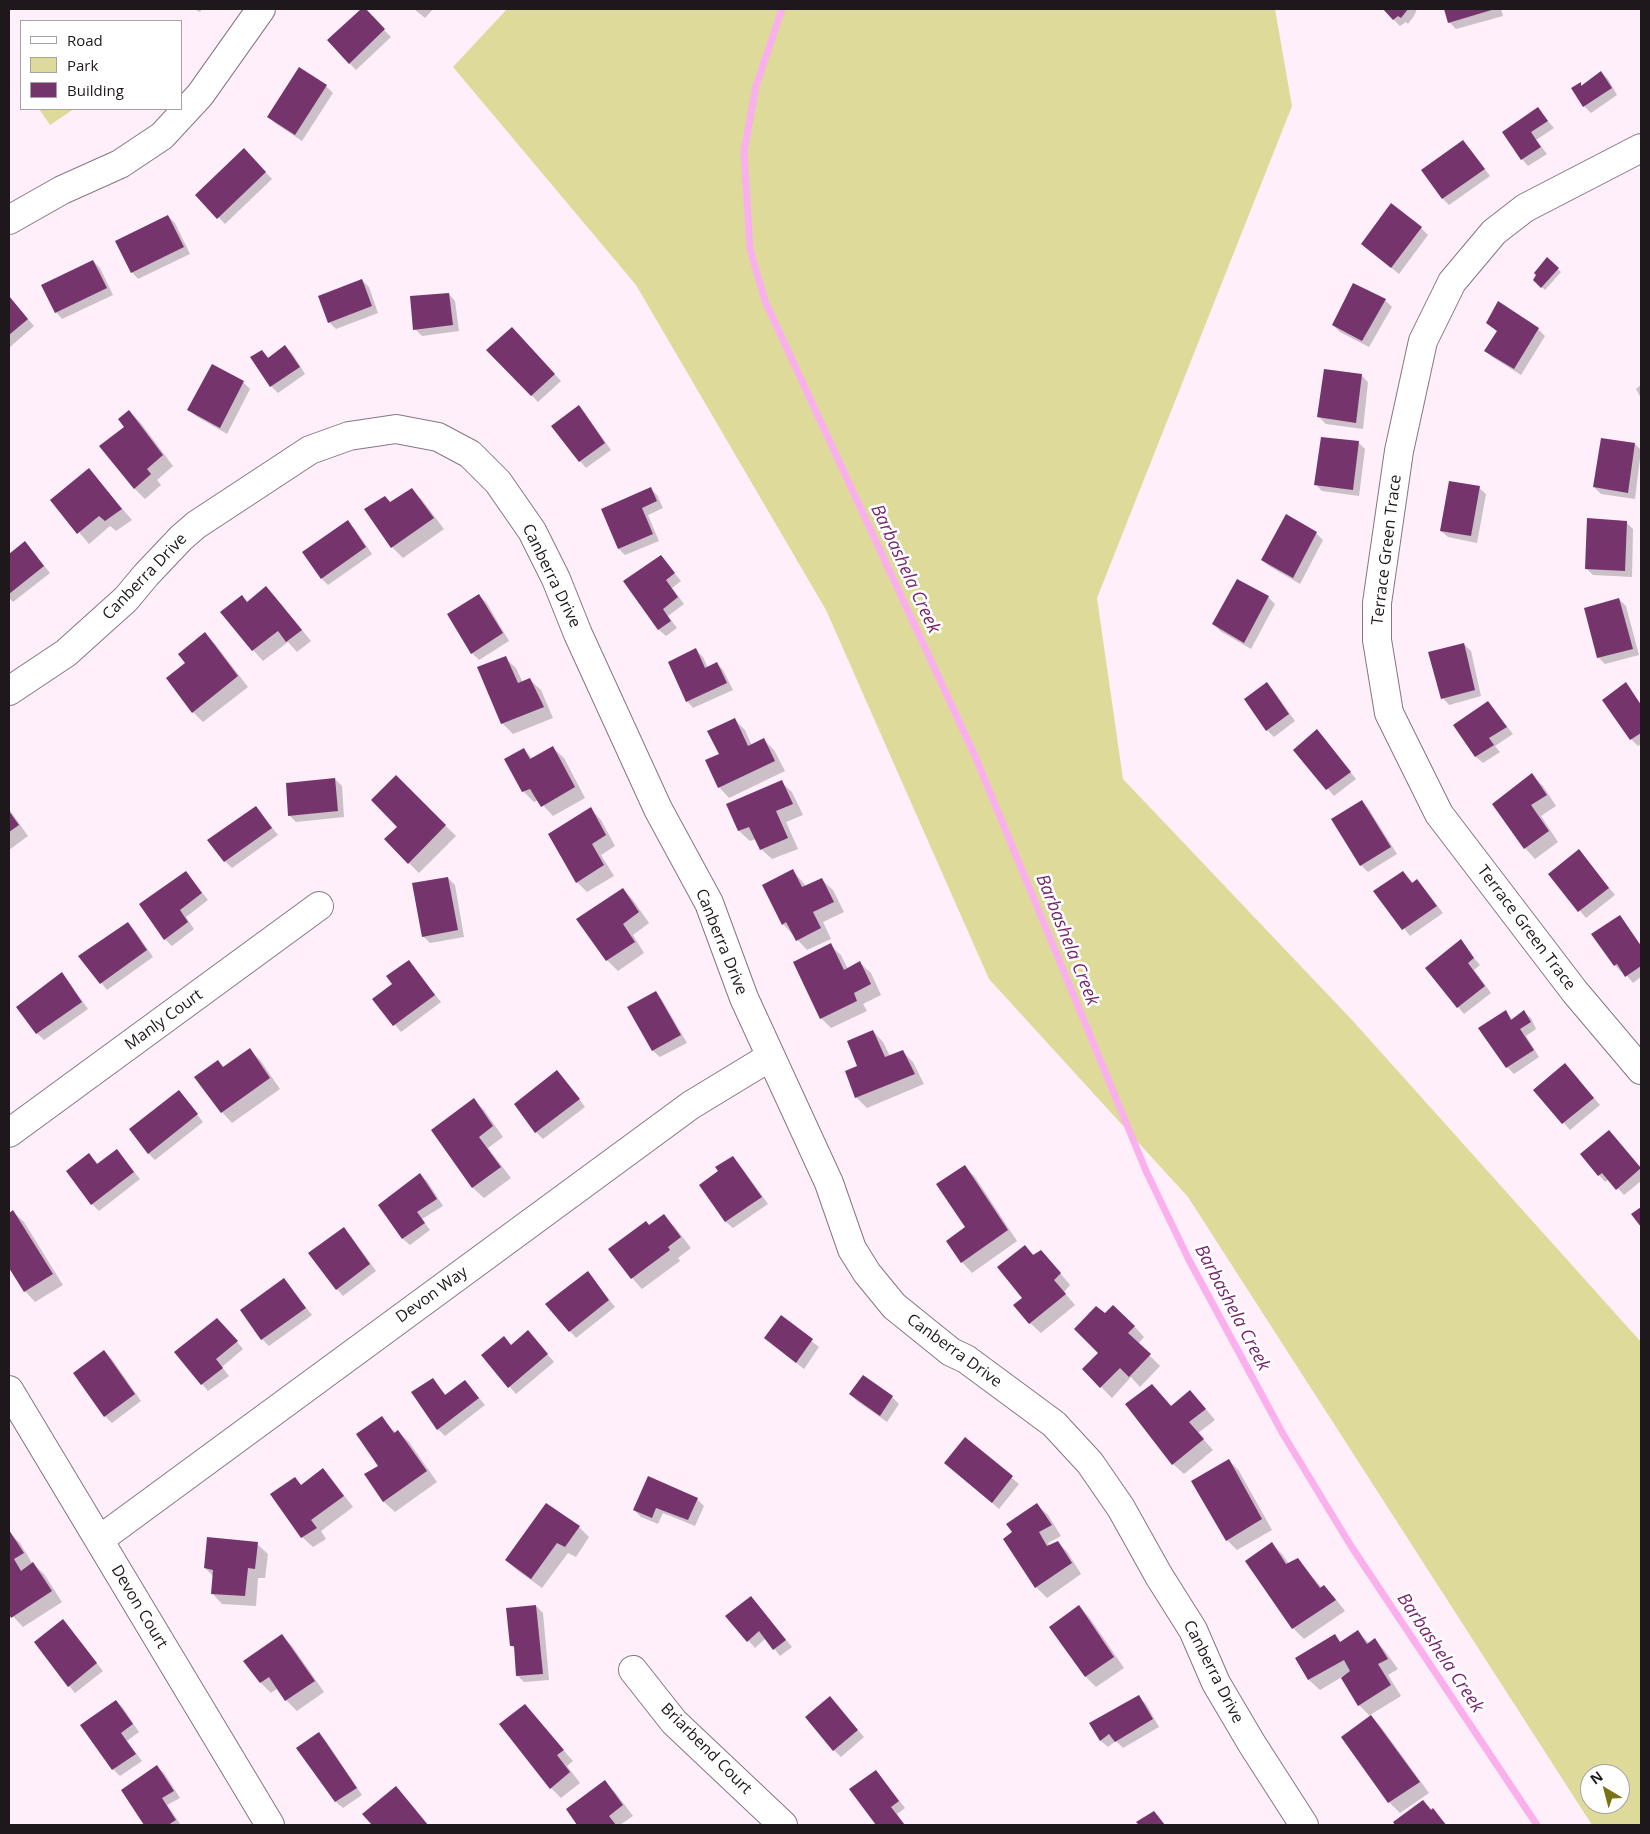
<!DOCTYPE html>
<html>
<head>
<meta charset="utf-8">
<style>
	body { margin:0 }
	#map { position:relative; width:1650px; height:1834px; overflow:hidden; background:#feeffb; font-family:"Open Sans",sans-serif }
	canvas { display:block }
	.frame { position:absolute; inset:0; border:10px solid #1e171c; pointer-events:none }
	.legend { position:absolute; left:20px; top:20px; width:162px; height:90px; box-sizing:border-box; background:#fff; border:1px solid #a5a2a4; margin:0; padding:6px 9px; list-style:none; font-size:15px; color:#1e171c }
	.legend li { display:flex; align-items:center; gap:10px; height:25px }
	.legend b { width:25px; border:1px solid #a5a2a4 }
	.north { position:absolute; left:1580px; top:1764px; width:50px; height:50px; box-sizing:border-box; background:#fff; border:1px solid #a5a2a4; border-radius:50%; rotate:323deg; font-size:14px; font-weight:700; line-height:20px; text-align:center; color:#1e171c }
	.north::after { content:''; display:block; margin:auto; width:18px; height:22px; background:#787215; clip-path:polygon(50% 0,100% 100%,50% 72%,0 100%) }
</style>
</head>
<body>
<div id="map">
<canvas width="1650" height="1834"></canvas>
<div class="frame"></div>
<ul class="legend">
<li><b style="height:6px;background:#fff"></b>Road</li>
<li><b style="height:14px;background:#deda9a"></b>Park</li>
<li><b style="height:14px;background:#75356c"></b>Building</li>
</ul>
<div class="north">N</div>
</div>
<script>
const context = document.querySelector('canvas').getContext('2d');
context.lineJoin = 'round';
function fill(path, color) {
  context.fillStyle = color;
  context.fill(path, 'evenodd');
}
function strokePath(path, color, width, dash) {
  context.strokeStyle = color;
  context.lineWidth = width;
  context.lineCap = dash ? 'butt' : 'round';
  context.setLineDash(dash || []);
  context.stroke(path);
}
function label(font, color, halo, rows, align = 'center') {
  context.font = font + ' "Open Sans",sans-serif';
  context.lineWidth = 5;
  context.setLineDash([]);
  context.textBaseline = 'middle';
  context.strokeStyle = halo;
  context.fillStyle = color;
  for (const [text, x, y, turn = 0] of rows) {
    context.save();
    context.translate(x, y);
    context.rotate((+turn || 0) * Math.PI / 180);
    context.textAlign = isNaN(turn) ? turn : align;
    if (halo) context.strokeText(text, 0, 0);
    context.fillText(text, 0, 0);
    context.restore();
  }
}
fill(new Path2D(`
	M507 9H1275L1292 106 1097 598 1123 779 1352 1020 1641 1342V1825H1592L1188 1197 989 979 826 610 636 285 453 67ZM1590 1774H1620V1804H1590Z
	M39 109H74L50 125Z`), '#deda9a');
fill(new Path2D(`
	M194 9H202L200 12Z
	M363 9 391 37 356 70 328 41Z
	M414 9H433L425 18Z
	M1383 9H1417L1414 16 1408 24 1406 22 1400 26Z
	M1446 9H1501L1503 16 1456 29 1449 22Z
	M1601 73 1608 79 1617 95 1591 113 1584 106 1581 84 1583 86Z
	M326 86 333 93 302 141 275 123 268 116Z
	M1537 108 1554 128 1536 140 1547 154 1528 166 1522 159Z
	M1470 149 1490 176 1449 205 1443 199 1423 170Z
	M244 150 272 179 225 224 197 195Z
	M168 216 175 223 190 254 138 279 132 272Z
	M1421 228 1428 235 1399 274 1362 244Z
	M1547 259 1561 272 1545 290 1534 280Z
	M93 261 100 268 113 295 62 319 56 312Z
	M362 280 369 287 378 313 336 329 329 322Z
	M449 294 455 301 459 331 422 336 415 329Z
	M9 297 34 326 9 348Z
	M1385 300 1392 307 1369 347 1340 332 1333 325Z
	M1487 323 1538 329 1545 336 1521 375 1492 357 1486 351 1498 332Z
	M518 336 561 381 538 402 488 350Z
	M285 346 292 353 305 374 278 393 271 386 262 351 269 358Z
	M1361 375 1368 382 1363 429 1326 424 1319 417Z
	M243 382 250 389 227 434 196 416 189 409Z
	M1641 385V398L1636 389Z
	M579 407 585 413 611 450 586 468 580 461Z
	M129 411 140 422 173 466 157 480 161 485 145 499 135 489 101 446 126 428Z
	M1602 440 1635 444 1641 450 1635 499 1601 494 1594 487Z
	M1358 442 1365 449 1359 496 1322 491 1315 484Z
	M89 470 132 520 116 531 110 526 89 544 52 500Z
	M1479 488 1486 494 1477 543 1448 537 1441 531Z
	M651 489 657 495 663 508 648 515 659 541 625 555 619 549Z
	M412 490 422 500 444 529 403 558 392 547 366 510 391 503Z
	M348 522 354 528 372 554 328 585 322 579Z
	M1626 522 1633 529 1632 577 1593 575 1586 568Z
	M1316 533 1323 540 1300 584 1269 566 1262 560Z
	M25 542 50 573 13 602 9 598V556Z
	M667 564 681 581 672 588 684 604 668 616 677 628 666 636 659 630 625 582Z
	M266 587 276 598 311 641 297 652 288 642 263 661 253 650 242 597 248 603Z
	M479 596 486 602 509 641 479 660 472 653Z
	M1268 597 1275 604 1251 649 1220 631 1214 624Z
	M1619 599 1626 606 1639 655 1605 664 1598 657Z
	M205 634 215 644 248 687 203 722 193 712 187 663Z
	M1464 644 1471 651 1481 696 1449 705 1443 698Z
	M696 650 703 657 708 668 717 663 723 670 733 690 693 708 687 701Z
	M505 658 516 668 523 683 530 680 541 690 553 718 513 734 502 723 479 668Z
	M1266 684 1273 690 1295 721 1274 737 1267 730 1246 699Z
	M1625 684 1641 704V744L1638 746 1631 739 1604 701Z
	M1488 702 1513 734 1495 746 1500 752 1483 763 1476 757 1454 725Z
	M734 719 745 730 752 746 764 740 774 750 785 771 729 798 719 787 721 755Z
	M1324 738 1356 779 1334 796 1295 750Z
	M553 748 564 758 585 798 553 816 538 800 534 802 523 791 524 750 533 759Z
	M1532 775 1543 786 1556 806 1541 816 1558 842 1535 859 1525 848Z
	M396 777 456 836 419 873 385 839 399 827Z
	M335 779 342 786 344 817 296 822 289 815Z
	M781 782 792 792 803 815 786 822 798 849 772 859 761 849 756 839 750 841 739 831 728 805Z
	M1361 802 1368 808 1397 854 1368 872 1361 865 1333 819Z
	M256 807 278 835 232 868 225 861Z
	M9 809 28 836 9 850Z
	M591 809 601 820 615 846 601 855 614 876 587 892 577 882Z
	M1579 851 1615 895 1586 918 1550 874Z
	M793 871 806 886 822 880 833 890 844 912 823 922 831 939 807 950 783 924Z
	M186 872 208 900 186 917 194 929 172 946 165 939Z
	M1403 872 1413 883 1417 880 1423 887 1443 913 1410 936 1375 891Z
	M448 878 455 885 464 937 430 943 423 936Z
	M623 889 633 900 649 923 633 935 644 953 618 971 607 960 578 919Z
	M1619 916 1641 945V977L1633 983 1623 971 1621 972 1615 965Z
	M128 924 135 931 153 957 107 990 80 956Z
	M1460 941 1480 965 1474 970 1491 993 1464 1014 1458 1007Z
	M830 945 841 955 848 969 860 963 871 973 881 995 863 1004 867 1011 831 1028 821 1018Z
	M408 961 441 1002 401 1032 374 999 394 984Z
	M62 974 68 981 88 1009 44 1040 37 1033Z
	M656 993 662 1000 687 1043 660 1057 653 1051 629 1008Z
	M1505 1011 1513 1020 1524 1012 1531 1018 1536 1029 1526 1036 1539 1057 1514 1074 1507 1067 1480 1028Z
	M873 1031 883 1042 890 1056 902 1051 913 1062 924 1084 867 1108 856 1097 859 1066Z
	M250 1050 260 1060 280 1089 232 1123 222 1112 218 1062 224 1068Z
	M1565 1065 1600 1105 1570 1130 1535 1090Z
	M557 1071 585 1107 543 1139 536 1132Z
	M179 1091 203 1122 155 1160 148 1153Z
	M474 1100 484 1110 503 1137 488 1148 511 1178 484 1198 473 1188 432 1131Z
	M1609 1131 1641 1169V1181L1624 1195 1609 1179 1605 1182 1599 1175Z
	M117 1150 140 1179 99 1211 92 1204 89 1155 98 1164Z
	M732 1157 739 1164 768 1204 733 1228 726 1222 701 1185 719 1171Z
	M964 1166 975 1177 1017 1241 972 1273 962 1262 966 1228Z
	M420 1175 427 1181 443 1206 422 1219 430 1230 410 1245 403 1239 380 1205Z
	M13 1212 24 1222 63 1285 35 1302 25 1291 9 1265V1215Z
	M664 1216 674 1226 691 1248 678 1258 680 1261 642 1289 632 1278 610 1249 646 1222 650 1226Z
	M343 1228 350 1235 376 1271 343 1296 337 1289Z
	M1025 1247 1035 1256 1041 1251 1051 1262 1070 1285 1064 1292 1075 1305 1041 1333 1030 1323 1024 1299Z
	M588 1273 615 1307 576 1338 570 1331Z
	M283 1279 312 1315 269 1346 262 1339Z
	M1105 1315 1134 1326 1144 1337 1138 1344 1160 1366 1140 1387 1131 1377 1112 1398 1084 1370 1100 1353Z
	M781 1317 819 1347 804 1369 765 1338Z
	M224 1326 243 1349 222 1367 229 1376 208 1391 202 1384Z
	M535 1339 554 1362 516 1394 483 1356Z
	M104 1351 111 1358 141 1401 112 1423 105 1416 75 1374Z
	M432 1379 446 1395 465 1381 485 1405 445 1436 438 1429Z
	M1152 1385 1172 1407 1200 1402 1215 1420 1198 1433 1213 1450 1184 1474 1173 1464Z
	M850 1394 892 1397 899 1404 887 1422 857 1401Z
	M381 1418 396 1433 398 1432 409 1442 437 1482 395 1512 384 1502 366 1474 380 1466Z
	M965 1439 1019 1484 999 1509 946 1463Z
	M1229 1460 1239 1471 1272 1530 1237 1550 1227 1540Z
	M323 1470 333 1481 353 1507 321 1531 326 1539 313 1547 302 1537V1486Z
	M697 1499 704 1506 695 1526 663 1513 658 1524 641 1517 634 1510Z
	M1037 1505 1048 1515 1061 1536 1048 1543 1050 1546 1058 1542 1068 1553 1081 1574 1047 1598 1036 1587 1005 1540 1014 1532Z
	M579 1527 589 1537 576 1557 568 1553 542 1588 517 1570 506 1560Z
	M9 1533 20 1543 32 1563 44 1574 62 1602 23 1627 9 1612Z
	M257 1544 268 1554 265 1578H258L256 1606 222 1604 212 1593 214 1577 205 1568Z
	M1272 1544 1282 1554 1289 1564 1297 1559 1322 1588 1324 1586 1334 1597 1345 1611 1304 1639 1293 1628Z
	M758 1605 792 1647 780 1656 766 1638 755 1648 727 1616Z
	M536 1606 543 1613 549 1680 524 1682 517 1675 516 1650 511 1645Z
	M1079 1606 1089 1617 1124 1668 1096 1687 1086 1677 1051 1627Z
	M63 1621 103 1671 75 1693 69 1686Z
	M1358 1632 1370 1644 1375 1640 1385 1651 1398 1669 1388 1675 1401 1696 1370 1715 1381 1727 1429 1793 1400 1813 1389 1802 1343 1737 1370 1716 1359 1705 1342 1677 1320 1690 1309 1680 1297 1658 1334 1636 1341 1643Z
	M282 1636 292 1646 324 1692 297 1711 286 1700 278 1688 271 1693 261 1683Z
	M1139 1697 1146 1704 1159 1727 1123 1748 1116 1741 1108 1747 1101 1741 1090 1724Z
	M830 1698 864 1737 841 1757 834 1750Z
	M116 1701 123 1708 139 1732 127 1741 142 1761 120 1776 113 1769Z
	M525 1706 573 1761 567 1766 580 1783 561 1798 551 1788Z
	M319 1734 326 1741 362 1795 343 1808 336 1802Z
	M157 1767 164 1773 180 1798 167 1805 181 1825H146L122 1790Z
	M876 1771 905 1808 897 1814 905 1825H878L851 1790Z
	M605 1782 615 1792 633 1816 620 1825H578L567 1810Z
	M403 1795 428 1825H373L364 1814Z
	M1423 1801 1447 1825H1397L1395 1823Z`), '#0003');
strokePath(new Path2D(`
	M782 9 756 86 744 151 750 249 765 301 975 756 1146 1171 1189 1260 1283 1434 1351 1546 1537 1825`), '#fab0ed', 7);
fill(new Path2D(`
	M361 9H366L385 29 349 64 327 40Z
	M1383 9H1408L1401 18 1398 16 1393 20Z
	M1444 9H1495L1448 23Z
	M299 67 327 85 295 135 267 117Z
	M1601 71 1612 88 1583 107 1571 88 1581 82V86Z
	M1538 107 1548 121 1531 132 1541 147 1521 160 1502 132Z
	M1463 140 1485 169 1442 199 1421 170Z
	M244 148 266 172 217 219 195 195Z
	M1391 203 1422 227 1391 268 1361 244Z
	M168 215 184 247 131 273 115 241Z
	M1547 257 1559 268 1541 288 1533 280 1536 275 1534 273Z
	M93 260 107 288 55 313 41 285Z
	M362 279 372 306 328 323 318 296Z
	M1353 283 1386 299 1362 341 1332 325Z
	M449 293 453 325 413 330 410 296Z
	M9 296 28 319 9 335Z
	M1498 301 1539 328 1514 369 1484 351 1497 331 1486 323Z
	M512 327 555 374 531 396 486 350Z
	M285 345 300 367 270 387 250 357 262 350 268 358Z
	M212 364 244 381 220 428 187 410Z
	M1324 369 1362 374 1356 423 1317 417Z
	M579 405 605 443 579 462 551 426Z
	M129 410 163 455 147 469 151 474 134 489 99 446 124 427 118 419Z
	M1321 437 1359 441 1353 490 1314 485Z
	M1601 438 1635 443 1628 493 1593 487Z
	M89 468 122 509 105 521 99 516 77 534 50 500Z
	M1449 481 1480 486 1471 536 1440 531Z
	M651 487 657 501 642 508 653 534 618 549 601 509Z
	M412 488 434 518 391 548 364 509 385 496 390 502Z
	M1286 514 1317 532 1293 578 1261 560Z
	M1587 518 1627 521 1625 571 1585 569Z
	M348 520 366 547 321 579 302 552Z
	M25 541 44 566 9 594V554Z
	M661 555 675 573 666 580 678 597 663 609 671 621 658 630 623 581Z
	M1237 579 1269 596 1244 643 1212 624Z
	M266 586 302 630 286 642 278 631 252 651 220 612 242 595 247 602Z
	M479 594 503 633 471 654 447 614Z
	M1619 598 1633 649 1597 658 1584 608Z
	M205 632 238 676 192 713 166 678 185 663 178 654Z
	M1464 643 1475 690 1441 699 1428 652Z
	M696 648 705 668 717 662 727 683 686 702 668 662Z
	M506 656 518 683 530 678 544 707 501 724 477 667Z
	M1267 682 1289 714 1266 731 1244 699Z
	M1626 682 1641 705V733L1630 740 1602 700Z
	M1488 701 1507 727 1489 738 1494 745 1475 757 1453 725Z
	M735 718 748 746 764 738 775 761 718 788 705 760 719 754 707 731Z
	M1317 729 1351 772 1326 790 1293 750Z
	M553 746 575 787 541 807 530 789 522 792 504 759 524 748 530 759Z
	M1532 773 1547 795 1531 805 1549 831 1524 849 1492 804Z
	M396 775 446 825 408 864 384 839 397 827 371 800Z
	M335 778 338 811 288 816 286 783Z
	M782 780 793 804 776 811 788 838 760 850 749 827 738 831 726 804Z
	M1362 800 1391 847 1360 866 1331 819Z
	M256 806 272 828 224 862 207 840Z
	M591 807 606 835 592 844 604 865 576 883 548 834Z
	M9 811 19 825 9 832Z
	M1579 849 1609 888 1578 912 1548 874Z
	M793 869 802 887 822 878 834 902 813 912 821 928 796 941 786 922 782 925 762 885Z
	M186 871 202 893 180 910 188 922 164 940 139 904Z
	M1403 871 1412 883 1417 879 1437 906 1402 930 1373 891Z
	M448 877 458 930 422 937 412 883Z
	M623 888 639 912 623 924 635 942 606 961 576 919Z
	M1620 915 1641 946V966L1625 977 1617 964 1614 966 1591 934Z
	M128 922 147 950 100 984 78 956Z
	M1461 939 1474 958 1468 963 1485 986 1457 1008 1425 968Z
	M831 943 844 970 860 961 871 984 854 993 857 1001 820 1019 793 962Z
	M409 960 435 995 393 1026 372 999 392 984 386 976Z
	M62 972 82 1002 36 1034 16 1007Z
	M656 991 681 1035 652 1051 627 1007Z
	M1506 1010 1511 1020 1524 1010 1531 1022 1520 1029 1534 1050 1506 1068 1478 1028Z
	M873 1030 885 1057 903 1050 915 1074 855 1098 845 1071 857 1066 847 1041Z
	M250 1048 270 1078 221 1113 194 1077 218 1060 223 1067Z
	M1565 1063 1594 1098 1562 1124 1533 1090Z
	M557 1070 580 1099 535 1133 514 1104Z
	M179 1090 198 1114 148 1154 129 1129Z
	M474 1098 493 1126 479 1137 501 1167 472 1188 431 1130Z
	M1609 1130 1641 1168 1616 1190 1602 1173 1598 1176 1580 1154Z
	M117 1149 134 1172 91 1205 66 1171 89 1153 97 1164Z
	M733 1156 762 1197 725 1222 699 1185 718 1171 715 1167Z
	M965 1165 1008 1230 961 1263 946 1241 965 1227 936 1184Z
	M420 1173 437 1199 417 1212 425 1223 402 1239 378 1205Z
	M1641 1207V1227L1631 1214Z
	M13 1210 53 1274 24 1292 9 1268V1213Z
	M664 1214 681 1237 668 1247 670 1250 631 1279 608 1249 646 1221 649 1225Z
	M344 1227 370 1264 336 1290 308 1253Z
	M1025 1245 1033 1255 1041 1250 1061 1273 1054 1280 1066 1294 1029 1324 1013 1305 1022 1298 997 1267Z
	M588 1271 609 1300 569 1332 545 1304Z
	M284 1278 306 1308 261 1340 240 1310Z
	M1113 1305 1135 1326 1128 1333 1151 1354 1129 1377 1120 1368 1100 1388 1082 1369 1098 1353 1074 1329 1096 1306 1105 1313Z
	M781 1315 813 1339 796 1363 764 1338Z
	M217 1318 238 1341 216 1359 223 1368 201 1385 174 1352Z
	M528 1330 548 1354 508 1388 481 1355 504 1336 511 1345Z
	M104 1350 135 1394 104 1417 73 1373Z
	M863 1375 893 1396 880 1416 849 1394Z
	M433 1378 445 1395 465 1380 479 1398 437 1430 411 1392Z
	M1152 1384 1171 1406 1190 1390 1206 1409 1189 1422 1204 1439 1172 1465 1125 1404Z
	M382 1416 394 1433 398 1430 427 1471 383 1502 364 1474 378 1466 356 1434Z
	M965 1437 1013 1476 992 1503 944 1463Z
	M1229 1459 1262 1519 1226 1541 1191 1481Z
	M323 1468 344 1496 311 1520 317 1528 301 1538 270 1494 295 1477 301 1485Z
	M648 1476 698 1498 688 1520 656 1508 652 1518 633 1510Z
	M546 1503 580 1526 565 1547 557 1543 531 1579 505 1560Z
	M1037 1503 1052 1525 1039 1532 1047 1546 1058 1541 1072 1563 1035 1588 1003 1539 1012 1532 1006 1524Z
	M9 1530 24 1553 14 1559 21 1571 33 1562 52 1591 11 1618 9 1614Z
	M207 1537 258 1542 255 1569 248 1568 245 1596 211 1594 213 1570 204 1568Z
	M1272 1542 1286 1564 1298 1558 1320 1588 1324 1585 1336 1600 1292 1629 1245 1561Z
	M751 1596 786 1640 773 1650 759 1631 747 1642 725 1616Z
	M536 1605 543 1674 516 1676 514 1646H510L506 1608Z
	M1079 1605 1114 1657 1085 1677 1049 1627Z
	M63 1619 97 1663 68 1687 34 1642Z
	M1358 1630 1367 1644 1375 1638 1388 1659 1378 1664 1391 1685 1358 1706 1341 1678 1350 1671 1344 1660 1308 1680 1295 1658 1335 1634 1340 1642Z
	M282 1634 315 1681 285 1701 269 1677 260 1683 243 1661Z
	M1139 1695 1153 1719 1115 1742 1109 1734 1100 1741 1089 1723Z
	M830 1696 858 1730 833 1751 805 1717Z
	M116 1700 133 1724 121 1733 136 1754 112 1770 80 1725Z
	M525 1704 564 1750 557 1755 570 1772 550 1789 499 1724Z
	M1371 1715 1420 1782 1388 1803 1341 1737Z
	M319 1732 357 1788 335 1802 296 1748Z
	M157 1765 174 1791 162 1798 176 1820 168 1825H144L121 1790Z
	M876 1770 899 1801 891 1807 904 1824 902 1825H876L849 1789Z
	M605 1780 623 1805 609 1816 616 1825H577L566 1809Z
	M396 1786 428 1825H372L362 1814Z
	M1423 1800 1431 1810 1433 1808 1446 1825H1395L1393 1822Z
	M1154 1811 1165 1825H1139L1136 1822Z`), '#75356c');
const minor = new Path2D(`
	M1641 148 1525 208 1494 232 1452 282 1423 341 1399 451 1377 603V640L1389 713 1439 814 1575 992 1641 1070
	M9 220 62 190 120 164 162 136 200 95 261 9
	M9 691 66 653 126 599 146 575 181 538 196 525 310 450 349 436 396 429 438 437 470 454 498 482 532 531 556 579 578 634 658 809 709 903 744 998 829 1183 852 1249 867 1273 894 1306 951 1352 966 1359 1054 1424 1090 1463 1121 1508 1159 1576 1193 1630 1216 1683 1252 1744 1304 1825
	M9 1133 319 906
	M9 1390 270 1825
	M99 1540 691 1105 770 1057
	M633 1670 674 1722 783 1825`);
strokePath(minor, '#867683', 30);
strokePath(minor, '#fff', 28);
label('16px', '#1e171c', '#fff', [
	["Terrace Green Trace",1387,550,-83],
	["Canberra Drive",551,576,64],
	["Canberra Drive",145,577,-46],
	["Terrace Green Trace",1526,928,53],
	["Canberra Drive",721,942,68],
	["Manly Court",164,1020,-36],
	["Devon Way",432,1295,-36],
	["Canberra Drive",954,1351,36],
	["Devon Court",139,1607,59],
	["Canberra Drive",1213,1672,63],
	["Briarbend Court",706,1749,45]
]);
label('italic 18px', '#79266f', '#fff', [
	["Barbashela Creek",905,569,65],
	["Barbashela Creek",1067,940,68],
	["Barbashela Creek",1232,1308,62],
	["Barbashela Creek",1440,1653,56]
]);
</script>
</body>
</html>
